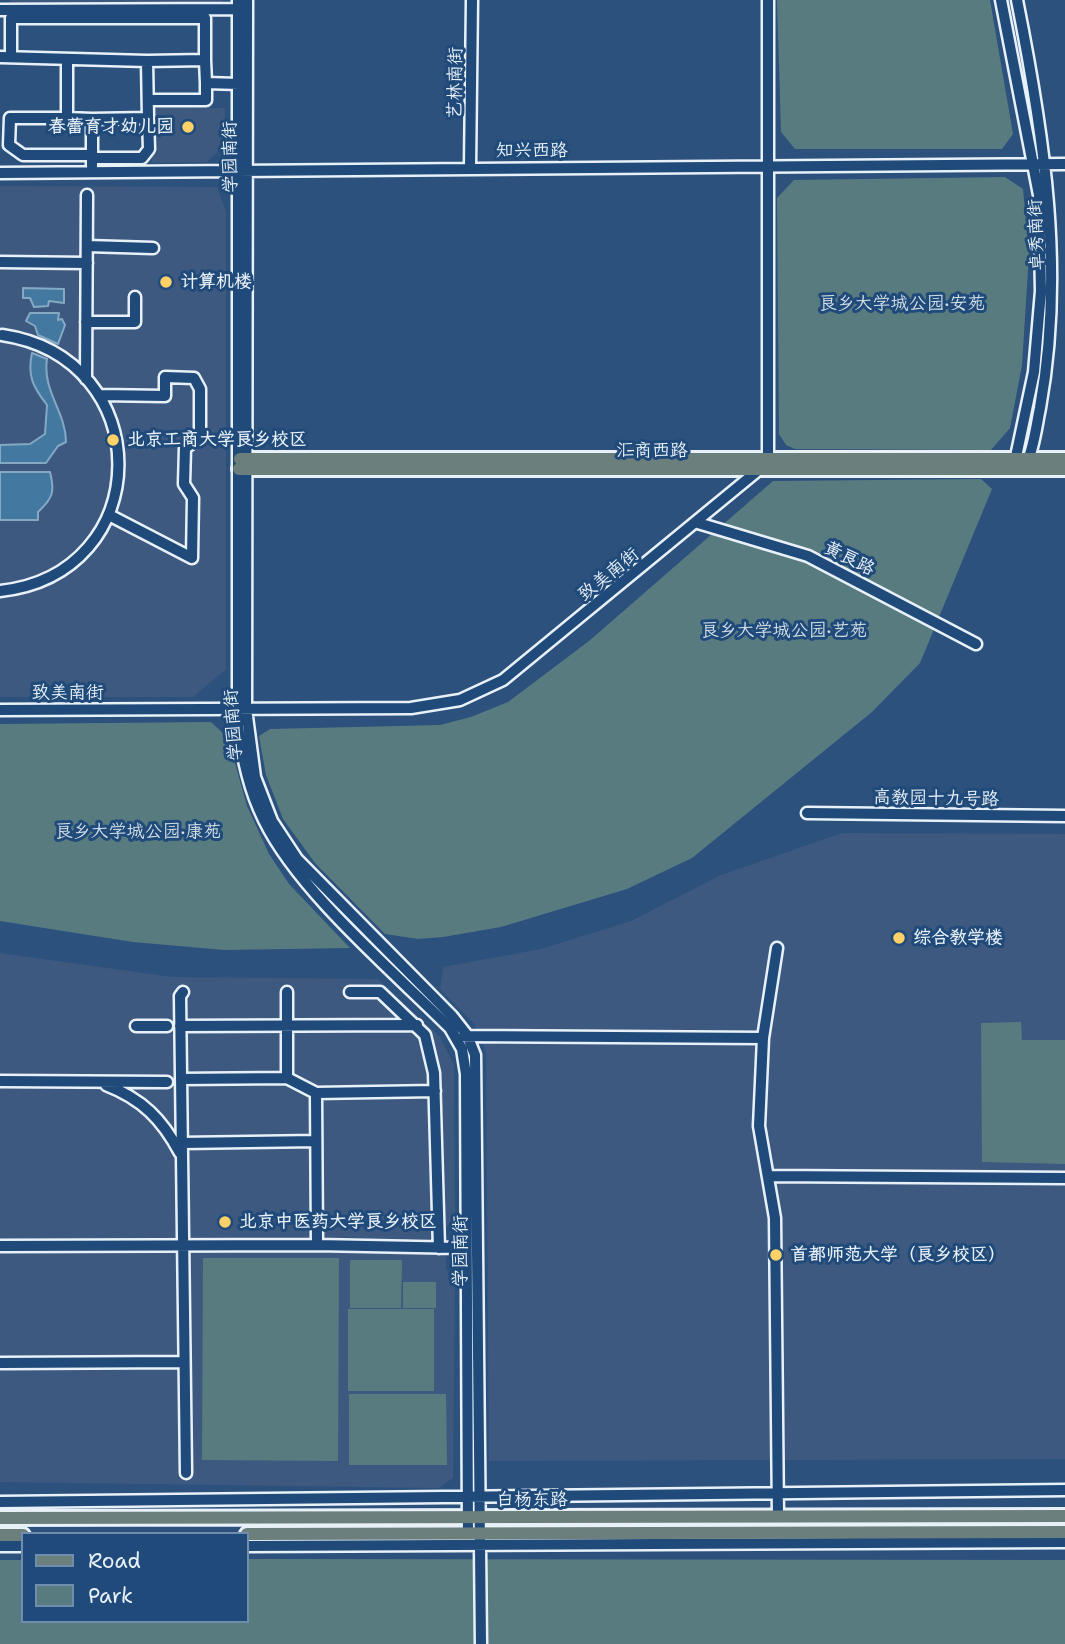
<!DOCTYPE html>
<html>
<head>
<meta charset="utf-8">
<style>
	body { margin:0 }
	#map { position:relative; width:1065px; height:1644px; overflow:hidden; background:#2d517d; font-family:"Shantell Sans",sans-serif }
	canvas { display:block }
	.legend { position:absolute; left:21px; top:1532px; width:228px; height:91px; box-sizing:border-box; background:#1f4a7a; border:2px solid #6f8dac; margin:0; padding:9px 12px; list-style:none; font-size:21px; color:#e8f1f8 }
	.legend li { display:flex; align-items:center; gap:14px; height:35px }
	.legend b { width:35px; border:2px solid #6f8dac }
</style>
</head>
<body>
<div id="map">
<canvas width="1065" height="1644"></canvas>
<ul class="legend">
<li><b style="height:9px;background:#6b7f7c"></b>Road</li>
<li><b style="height:19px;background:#587b80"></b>Park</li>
</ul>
</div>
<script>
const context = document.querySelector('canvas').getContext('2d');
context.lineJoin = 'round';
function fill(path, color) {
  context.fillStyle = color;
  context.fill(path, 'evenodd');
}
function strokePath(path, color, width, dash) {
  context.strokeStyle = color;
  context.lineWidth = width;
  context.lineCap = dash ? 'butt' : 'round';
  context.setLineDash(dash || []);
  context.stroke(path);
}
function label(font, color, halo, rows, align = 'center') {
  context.font = font + ' "Shantell Sans","LXGW WenKai TC",sans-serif';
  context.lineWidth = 6;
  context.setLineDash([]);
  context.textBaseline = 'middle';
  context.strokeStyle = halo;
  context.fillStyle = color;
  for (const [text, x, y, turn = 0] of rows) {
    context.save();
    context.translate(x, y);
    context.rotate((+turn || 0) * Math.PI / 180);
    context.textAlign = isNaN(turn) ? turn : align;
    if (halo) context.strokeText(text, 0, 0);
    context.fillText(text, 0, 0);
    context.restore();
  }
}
fill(new Path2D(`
	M11 0H223V3H10Z
	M152 107 225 108 224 146 207 162 152 163Z
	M0 186 217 187 226 212V669L193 697H0Z
	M842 833 1065 834V1459L489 1461 486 1052 474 1023 440 989 443 967 541 949 631 921 721 875Z
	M0 953 172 977 378 979 440 1037 454 1065 455 1219 446 1227V1269L455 1277 453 1478 439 1488 0 1482Z`), '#3e5980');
fill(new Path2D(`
	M777 0H990L1013 134 1002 149H795L781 132Z
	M1005 177 1023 189 1029 254 1022 365 1010 428 991 450 795 449 786 445 779 434 777 198 794 180Z
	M981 479 992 489 920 663 872 712 692 858 627 889 501 927 443 937 418 939 385 934 315 863 283 819 266 775 259 736 270 729 440 725 471 717 508 702 589 641 773 481Z
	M211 722 228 738 247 806 269 854 289 884 350 948 224 950 133 942 0 921V724Z
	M1021 1022 1022 1040H1065V1164L982 1162 981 1023Z
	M203 1258H339L338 1461 202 1460Z
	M350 1260H402L401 1308H350Z
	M403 1282H436V1308H403Z
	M348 1309H434V1391H348Z
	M349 1394H446L447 1465H349Z
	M247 1559 1065 1560V1644H0V1560H23V1621H247Z`), '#587b80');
const water = new Path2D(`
	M23 288 64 289V303L49 301 48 306 34 307 30 298H23Z
	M30 313H59L58 320 62 319 65 325 58 344 38 335 35 326 26 321Z
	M32 353 47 359C42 391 66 412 66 442L58 446 46 463H0V445L30 444 45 434 47 405C33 387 27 376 32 353Z
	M0 472H50C55 492 53 498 38 512V520H0Z`);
fill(water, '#4379a0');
strokePath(water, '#85a9c3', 2);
const minor = new Path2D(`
	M238 0V727C243 759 249 790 264 820 299 892 392 970 450 1028L462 1049 466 1074 468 1534
	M247 0 246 709 255 777 272 821 297 859 452 1016 467 1035 475 1055 481 1644
	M1001 0 1039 195 1041 291 1034 372 1014 466
	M1017 0C1044 135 1065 271 1040 408 1036 427 1034 448 1026 465
	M0 10 238 9
	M0 57 147 61 148 118 92 119V166
	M11 57V18H205V60
	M67 60V118H10L9 145 23 155H92
	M147 61 205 60 206 83
	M148 100H206V83L239 84
	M67 118 92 119
	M92 158H142L149 149 148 118
	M470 167 472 0
	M0 173 1065 164
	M87 246 153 248
	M0 262 87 263
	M86 322H135V297
	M86 379 87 195
	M100 395 165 396V377L194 378 200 389V438L185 448 184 484 193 498 192 558 109 515
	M698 523 808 556 976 644
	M0 591C157 574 158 358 2 335
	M0 710 411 708 460 700 503 680 761 468 768 460V0
	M807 813 1065 816
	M183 992 180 996 186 1473
	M287 992V1078
	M350 992H380L425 1035 434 1073 439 1248
	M136 1026H167
	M180 1026 417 1025
	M464 1036 763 1038 759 1126 775 1218 778 1517
	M763 1038 777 948
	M181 1079 287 1078 316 1093 317 1245
	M0 1081 167 1082
	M106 1085C142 1099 162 1119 180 1153
	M316 1093 435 1091
	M182 1143 316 1141
	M768 1176 1065 1178
	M0 1246 317 1245 466 1248
	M0 1363 184 1362
	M0 1502 1065 1490
	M0 1546H23
	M247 1546 1065 1542`);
const major = new Path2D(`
	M240 459H1065
	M239 469H1065
	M0 1518 1065 1516
	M247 1534 1065 1532
	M0 1535H23`);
strokePath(minor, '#e8f1f8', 15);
strokePath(major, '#e8f1f8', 18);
strokePath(minor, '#1f4a7a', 10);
strokePath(major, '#6b7f7c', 12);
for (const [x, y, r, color] of [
	[188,127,7,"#ffd166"],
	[166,282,7,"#ffd166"],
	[113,440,7,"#ffd166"],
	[899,938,7,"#ffd166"],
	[225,1222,7,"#ffd166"],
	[776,1255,7,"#ffd166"]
]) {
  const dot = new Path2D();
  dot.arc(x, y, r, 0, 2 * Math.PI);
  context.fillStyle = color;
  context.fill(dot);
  strokePath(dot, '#1f4a7a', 2.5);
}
label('18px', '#e8f1f8', '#1f4a7a', [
	["艺林南街",456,83,-89],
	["知兴西路",532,151],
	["学园南街",231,157,-91],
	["卓秀南街",1037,235,-92],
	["汇商西路",652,451],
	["黄良路",849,559,27],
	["致美南街",609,575,-39],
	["致美南街",68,693],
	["学园南街",234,725,-94],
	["高教园十九号路",936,799,1],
	["学园南街",461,1251,-90],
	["白杨东路",532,1500]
]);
label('bold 18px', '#e8f1f8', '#1f4a7a', [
	["春蕾育才幼儿园",174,127,"right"],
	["计算机楼",180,282],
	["北京工商大学良乡校区",127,440],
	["综合教学楼",913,938],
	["北京中医药大学良乡校区",239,1222],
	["首都师范大学（良乡校区）",790,1255]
], 'left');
label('18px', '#d2dfe6', '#1f4a7a', [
	["良乡大学城公园·安苑",902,304],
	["良乡大学城公园·艺苑",784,631],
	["良乡大学城公园·康苑",138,832]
]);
</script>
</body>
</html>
